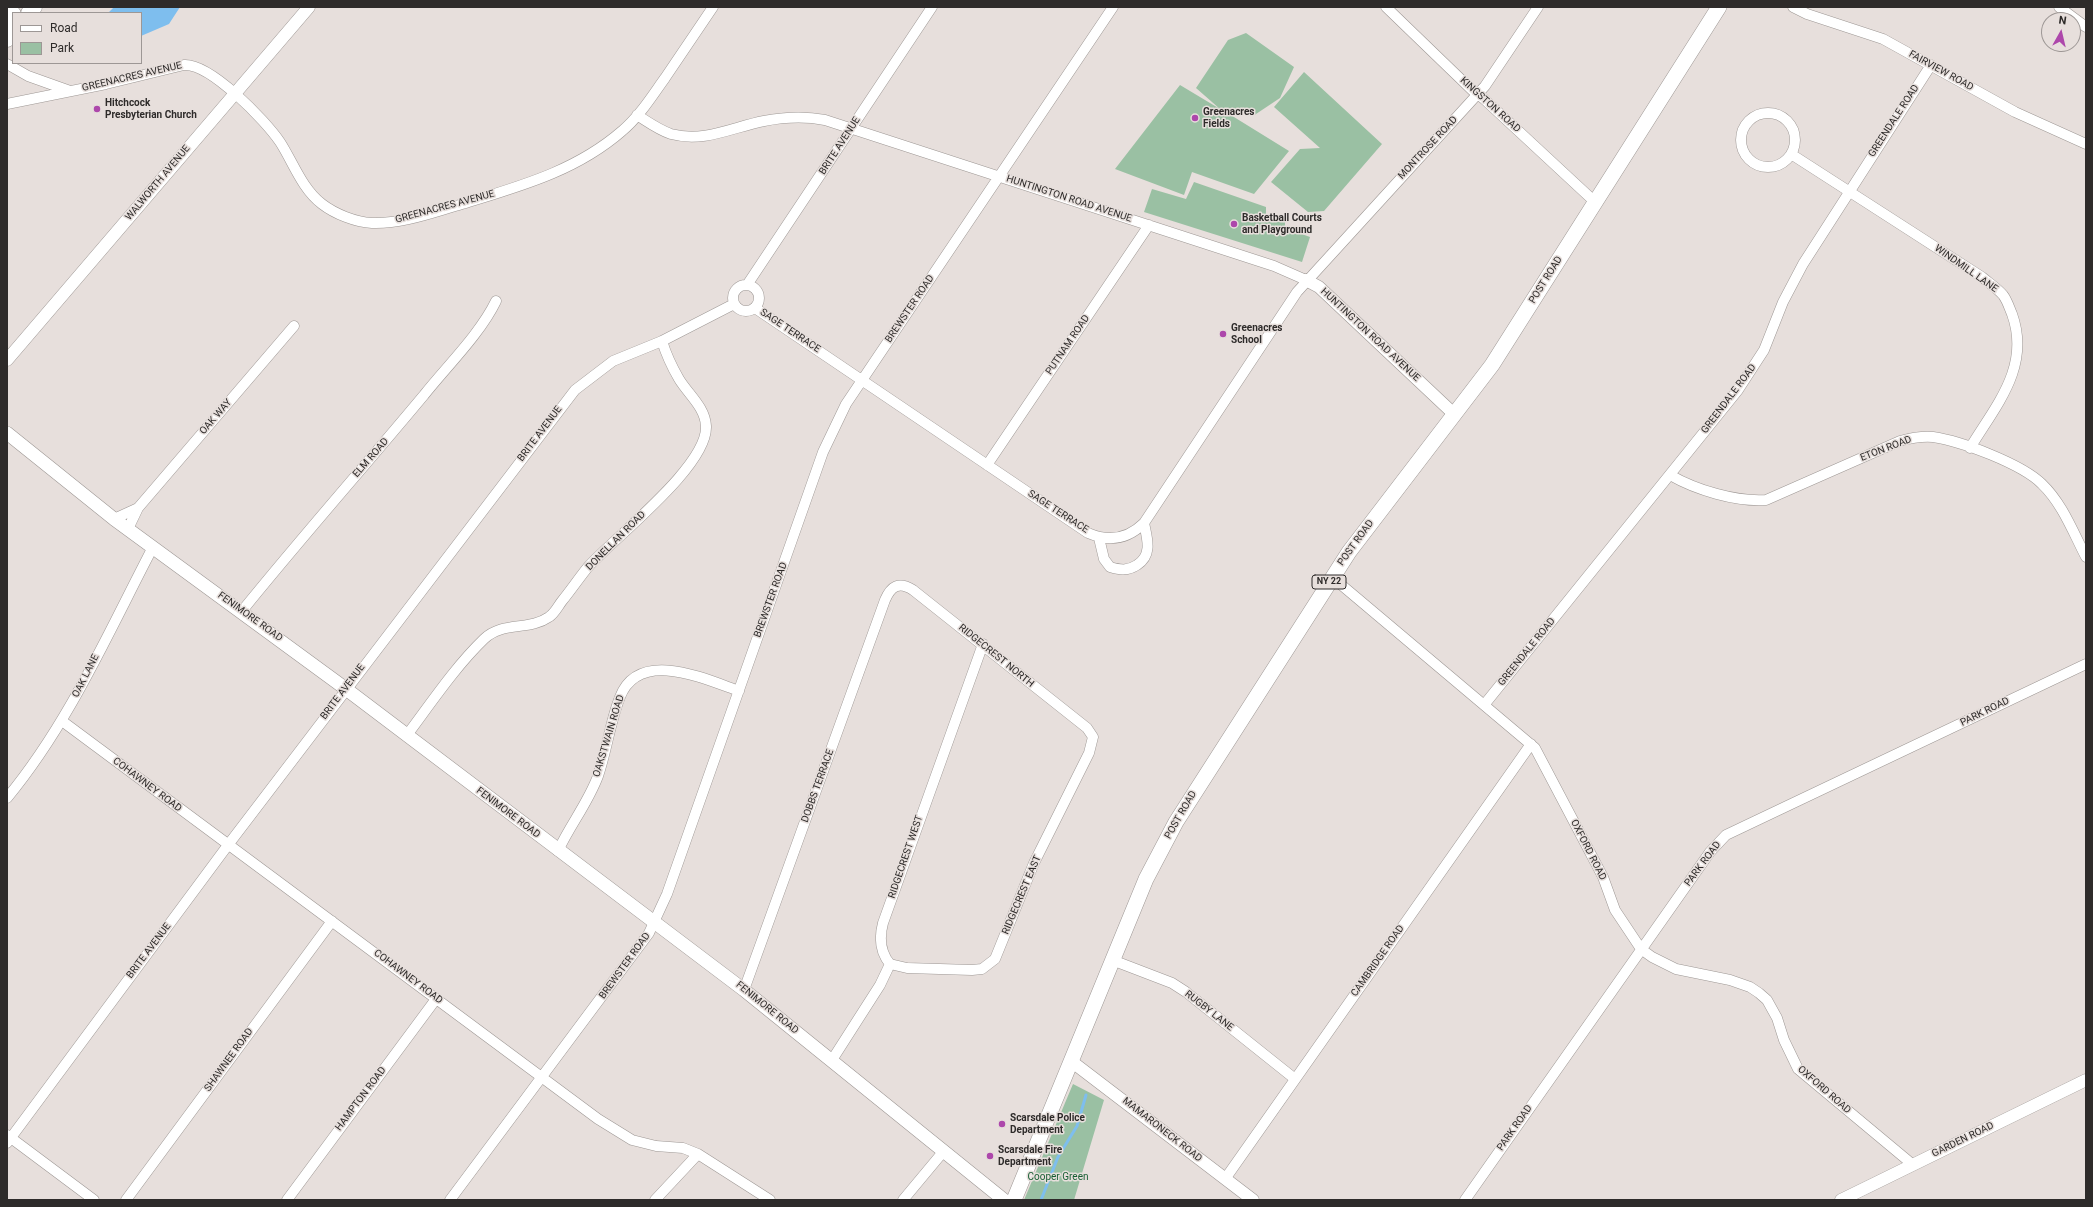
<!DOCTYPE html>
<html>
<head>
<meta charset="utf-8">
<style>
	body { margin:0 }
	#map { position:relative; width:2093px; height:1207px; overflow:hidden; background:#e7dfdc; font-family:Roboto,sans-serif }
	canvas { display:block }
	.frame { position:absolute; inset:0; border:8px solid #2e2b2a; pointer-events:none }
	.legend { position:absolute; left:12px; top:12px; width:130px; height:52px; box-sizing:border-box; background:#e7dfdc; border:1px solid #9d9795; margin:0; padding:5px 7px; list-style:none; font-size:12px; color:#2e2b2a }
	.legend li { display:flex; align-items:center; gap:8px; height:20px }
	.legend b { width:20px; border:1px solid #9d9795 }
	.north { position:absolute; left:2041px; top:12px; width:40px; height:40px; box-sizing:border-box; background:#e7dfdc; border:1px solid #9d9795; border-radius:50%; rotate:8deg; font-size:11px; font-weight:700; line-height:16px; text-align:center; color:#2e2b2a }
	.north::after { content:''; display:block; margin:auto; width:14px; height:18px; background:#ad47ab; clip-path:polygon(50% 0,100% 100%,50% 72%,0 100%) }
</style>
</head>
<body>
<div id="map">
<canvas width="2093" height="1207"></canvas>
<div class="frame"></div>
<ul class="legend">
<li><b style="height:5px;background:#fff"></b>Road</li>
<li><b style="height:11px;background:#9ac0a3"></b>Park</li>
</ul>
<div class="north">N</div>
</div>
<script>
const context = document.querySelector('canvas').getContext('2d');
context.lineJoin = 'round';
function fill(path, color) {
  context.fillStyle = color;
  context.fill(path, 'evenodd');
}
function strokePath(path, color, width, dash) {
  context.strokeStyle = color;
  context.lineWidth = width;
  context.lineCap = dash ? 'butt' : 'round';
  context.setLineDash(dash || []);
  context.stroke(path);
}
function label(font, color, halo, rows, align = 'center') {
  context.font = font + ' Roboto,sans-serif';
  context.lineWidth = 3;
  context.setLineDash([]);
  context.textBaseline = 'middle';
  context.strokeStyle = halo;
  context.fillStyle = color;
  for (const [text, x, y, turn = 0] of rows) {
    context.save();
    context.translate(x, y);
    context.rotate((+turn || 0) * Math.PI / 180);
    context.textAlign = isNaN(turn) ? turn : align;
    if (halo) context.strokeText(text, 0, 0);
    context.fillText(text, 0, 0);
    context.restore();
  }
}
fill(new Path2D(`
	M1246 33 1294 67 1280 98 1253 116 1221 109 1289 151 1254 194 1192 172 1184 195 1115 169 1180 85 1220 109 1196 88 1228 40Z
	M1304 72 1382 144 1324 211 1308 212 1271 182 1300 149 1320 148 1274 107Z
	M1194 182 1266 207V214L1285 220V228L1310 237 1302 262 1144 212 1152 189 1186 199Z
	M1073 1084 1104 1100 1074 1200H1024Z`), '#9ac0a3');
fill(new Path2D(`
	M114 7H180L169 24 141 36V13H108Z`), '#7ebeee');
strokePath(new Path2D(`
	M1041 1200 1058 1157 1077 1126 1086 1095`), '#7ebeee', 3);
const minor = new Path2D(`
	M1386 7 1472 90 1484 99 1595 202
	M1793 7 1807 14 1883 39 2015 112 2086 144
	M2059 7 2086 27
	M7 64 28 76 70 91
	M7 104 106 84 184 65C210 63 265 120 280 142 293 162 302 189 322 204 335 214 355 222 372 223 402 224 431 213 459 205 517 187 575 172 622 131 639 117 652 96 665 78 681 54 697 31 713 7
	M1741 140a27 27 0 1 1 54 0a27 27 0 1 1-54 0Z
	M637 115C648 122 659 130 671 134 704 143 733 127 764 121 785 117 804 116 825 120L1274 266 1306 280
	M1791 154 1982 277C1989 283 1997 288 2003 295 2007 300 2009 307 2012 314 2031 367 1996 405 1970 448
	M747 285 932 7
	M733 298a13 13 0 1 1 26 0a13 13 0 1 1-26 0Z
	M755 308 1088 533C1109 542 1128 539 1144 523L1297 292 1485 86 1538 7
	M987 465 1149 225
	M1670 475C1696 490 1736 502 1766 500L1900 441C1911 438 1921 436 1933 437 1961 441 2022 464 2042 484 2062 503 2073 532 2086 557
	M114 519 138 508
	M128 529 138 508 294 326
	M1099 538 1104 559 1110 567C1120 570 1128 571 1137 565 1153 555 1147 538 1144 523
	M1332 577 1535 748 1603 877 1615 910 1641 949 1652 957 1676 969 1730 980 1750 987 1759 993 1767 1000 1777 1018 1784 1040 1798 1069 1912 1164
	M242 611C301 538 364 467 424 395 447 366 480 334 496 301
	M1484 705 1738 390 1764 350 1783 302 1803 264 1931 65
	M62 721 598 1119 632 1140 656 1146 683 1148 698 1154 770 1200
	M407 735C431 703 455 667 484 639 503 621 529 631 549 617 555 613 558 606 562 601 571 590 579 578 588 567 616 536 708 466 706 426 705 407 688 394 679 379 672 367 666 354 662 341
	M7 798C69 723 108 633 153 547
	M558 851C570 825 588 803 598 776 607 750 610 722 620 697 639 648 705 679 739 691
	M1112 960 1172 983 1186 992 1295 1079
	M890 964C880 952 879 938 883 923L983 644
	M744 990 885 600C891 586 899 581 913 590L1087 728 1093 737 1089 753 1034 863 995 959 982 969 972 970 907 968 890 964
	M832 1060 880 985 890 964
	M7 1135 94 1200
	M7 1143 228 845 575 390 613 361 662 341 734 304
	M1225 1179 1531 744
	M126 1200 332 921
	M287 1200 436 999
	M450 1200 649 933 667 894 823 452 846 404 1113 7
	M655 1200 698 1154
	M903 1200 943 1152
	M1465 1200 1710 852 1726 835 2086 664`);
const tertiary = new Path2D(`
	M1306 280 1319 287 1455 415
	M7 360 309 7
	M1071 1061 1253 1200
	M1841 1200 2086 1080`);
const secondary = new Path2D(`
	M7 433 114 519 346 689 744 990 1004 1200`);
const primary = new Path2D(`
	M1014 1200 1146 879 1176 822 1349 552 1492 365 1719 7`);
const trunk = new Path2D(`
	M29 13 34 7
	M7 21 13 14
	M7 39 13 32`);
strokePath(minor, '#9d9794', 11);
strokePath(tertiary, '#9d9794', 13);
strokePath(secondary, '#9d9794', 14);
strokePath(primary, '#9d9794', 16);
strokePath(trunk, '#9d9794', 17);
strokePath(minor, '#fff', 10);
strokePath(tertiary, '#fff', 12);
strokePath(secondary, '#fff', 13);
strokePath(primary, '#fff', 15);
strokePath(trunk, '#fff', 16);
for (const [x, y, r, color] of [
	[97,109,4,"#ad47ab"],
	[1195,118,4,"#ad47ab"],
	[1234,224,4,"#ad47ab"],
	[1223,334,4,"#ad47ab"],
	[1002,1124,4,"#ad47ab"],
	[990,1156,4,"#ad47ab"]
]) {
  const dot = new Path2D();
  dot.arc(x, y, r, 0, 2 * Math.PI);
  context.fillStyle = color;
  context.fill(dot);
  strokePath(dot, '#e7dfdc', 1.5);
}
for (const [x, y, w] of [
	[1329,582,34]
]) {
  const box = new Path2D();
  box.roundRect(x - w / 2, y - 7, w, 14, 3);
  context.fillStyle = '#e7dfdc';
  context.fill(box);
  strokePath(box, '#2e2b2a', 1);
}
label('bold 9px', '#2e2b2a', null, [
	["NY 22",1329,582]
]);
label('10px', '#2e2b2a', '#e7dfdc', [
	["FAIRVIEW ROAD",1941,71,29],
	["GREENACRES AVENUE",132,77,-13],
	["KINGSTON ROAD",1490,105,42],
	["GREENDALE ROAD",1894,121,-57],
	["BRITE AVENUE",840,146,-57],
	["MONTROSE ROAD",1428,148,-47],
	["WALWORTH AVENUE",158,183,-50],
	["HUNTINGTON ROAD AVENUE",1069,199,18],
	["GREENACRES AVENUE",445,207,-15],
	["WINDMILL LANE",1966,269,35],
	["POST ROAD",1546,280,-58],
	["BREWSTER ROAD",910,309,-56],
	["SAGE TERRACE",790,331,34],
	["HUNTINGTON ROAD AVENUE",1370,335,43],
	["PUTNAM ROAD",1068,345,-56],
	["GREENDALE ROAD",1729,399,-53],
	["OAK WAY",216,417,-49],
	["BRITE AVENUE",540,434,-53],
	["ETON ROAD",1886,449,-21],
	["ELM ROAD",371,458,-49],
	["SAGE TERRACE",1058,512,33],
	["DONELLAN ROAD",616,541,-45],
	["POST ROAD",1356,543,-54],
	["BREWSTER ROAD",771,600,-70],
	["FENIMORE ROAD",250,617,36],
	["GREENDALE ROAD",1527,652,-51],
	["RIDGECREST NORTH",996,656,39],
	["OAK LANE",86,676,-63],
	["BRITE AVENUE",343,692,-53],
	["PARK ROAD",1985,712,-26],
	["OAKSTWAIN ROAD",609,736,-73],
	["COHAWNEY ROAD",147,785,37],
	["DOBBS TERRACE",818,786,-70],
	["FENIMORE ROAD",508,813,37],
	["POST ROAD",1181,815,-60],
	["OXFORD ROAD",1588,850,63],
	["RIDGECREST WEST",906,857,-71],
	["PARK ROAD",1703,864,-53],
	["RIDGECREST EAST",1022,895,-67],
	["BRITE AVENUE",149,951,-53],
	["CAMBRIDGE ROAD",1378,961,-55],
	["BREWSTER ROAD",625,966,-54],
	["COHAWNEY ROAD",408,977,37],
	["FENIMORE ROAD",767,1008,39],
	["RUGBY LANE",1209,1011,38],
	["SHAWNEE ROAD",229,1060,-54],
	["OXFORD ROAD",1824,1090,41],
	["HAMPTON ROAD",361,1099,-53],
	["PARK ROAD",1515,1128,-55],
	["MAMARONECK ROAD",1162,1130,38],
	["GARDEN ROAD",1963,1140,-26]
]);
label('bold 10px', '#2e2b2a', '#e7dfdc', [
	["Hitchcock",105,103],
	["Presbyterian Church",105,115],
	["Greenacres",1203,112],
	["Fields",1203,124],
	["Basketball Courts",1242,218],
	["and Playground",1242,230],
	["Greenacres",1231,328],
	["School",1231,340],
	["Scarsdale Police",1010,1118],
	["Department",1010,1130],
	["Scarsdale Fire",998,1150],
	["Department",998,1162]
], 'left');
label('10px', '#165e32', '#e7dfdc', [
	["Cooper Green",1058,1177]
]);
</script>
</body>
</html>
